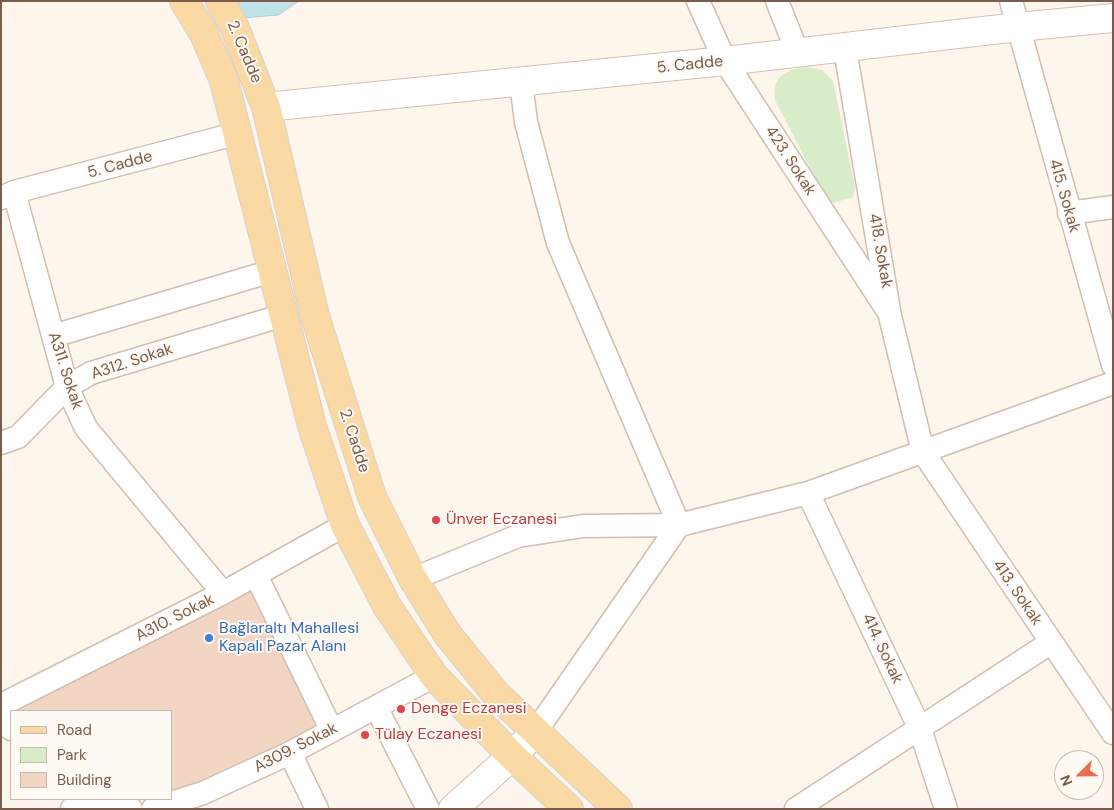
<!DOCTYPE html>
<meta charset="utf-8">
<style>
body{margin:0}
#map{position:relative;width:1114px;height:810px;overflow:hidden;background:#fdf6ec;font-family:"DM Sans",sans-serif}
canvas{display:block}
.frame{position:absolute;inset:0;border:2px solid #7a5c4d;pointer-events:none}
.legend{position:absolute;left:10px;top:710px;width:162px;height:90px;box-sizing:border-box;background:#fffaf3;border:1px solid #cabbb1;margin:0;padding:6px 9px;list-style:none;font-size:15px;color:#7a5c4d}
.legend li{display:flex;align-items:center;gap:10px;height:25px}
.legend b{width:25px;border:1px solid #cabbb1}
.north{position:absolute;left:1054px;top:750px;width:50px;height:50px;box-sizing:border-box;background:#fffaf3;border:1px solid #cabbb1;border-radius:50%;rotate:247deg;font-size:14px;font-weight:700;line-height:20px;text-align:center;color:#7a5c4d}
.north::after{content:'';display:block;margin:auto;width:18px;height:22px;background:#e76f51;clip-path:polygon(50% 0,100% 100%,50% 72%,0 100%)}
</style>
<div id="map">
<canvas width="1114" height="810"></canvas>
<div class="frame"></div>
<ul class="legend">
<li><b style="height:6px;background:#fbd9a5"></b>Road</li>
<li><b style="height:14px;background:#d8ecc9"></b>Park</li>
<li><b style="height:14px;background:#f3d5c3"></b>Building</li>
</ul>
<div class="north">N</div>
</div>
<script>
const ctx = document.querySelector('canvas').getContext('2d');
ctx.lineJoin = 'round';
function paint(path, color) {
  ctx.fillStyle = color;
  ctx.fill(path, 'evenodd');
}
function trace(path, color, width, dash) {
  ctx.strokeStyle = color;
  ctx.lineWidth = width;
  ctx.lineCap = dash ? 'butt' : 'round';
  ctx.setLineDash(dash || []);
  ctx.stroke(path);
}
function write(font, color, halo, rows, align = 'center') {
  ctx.font = font + ' "DM Sans",sans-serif';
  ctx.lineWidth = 4;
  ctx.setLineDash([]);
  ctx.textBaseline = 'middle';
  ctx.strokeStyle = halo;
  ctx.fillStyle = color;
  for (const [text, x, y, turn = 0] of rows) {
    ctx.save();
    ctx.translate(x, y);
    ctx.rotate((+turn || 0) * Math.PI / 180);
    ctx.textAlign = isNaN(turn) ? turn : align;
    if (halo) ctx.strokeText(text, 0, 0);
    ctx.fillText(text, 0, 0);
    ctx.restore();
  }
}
paint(new Path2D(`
 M807,67l15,3 11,11 22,106 -2,10 -20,6 -7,-4 -51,-99c-4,-24 11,-30 32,-33z`), '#d8ecc9');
const water = new Path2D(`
 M219,1h80l-21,14 -48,4z`);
paint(water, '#bfe3e8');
trace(water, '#a5d3da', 1);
paint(new Path2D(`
 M256,575l76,156 -161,66v-86h-153l-10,-9z`), '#f3d5c3');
const street = new Path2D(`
 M698,1l27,60 161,247
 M777,1l21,53
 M1011,1l102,364
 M845,49l45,267 33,136 190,281
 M521,82l5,40 32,121 121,282 -143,206
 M14,192l53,195 19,41 137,165
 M1,198l13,-6 225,-59
 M1069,213l44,-6
 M53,336l219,-65
 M1,443l17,-6 49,-50 24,-14 193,-58
 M808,493l112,236 26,80
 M256,575l76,156
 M413,579l105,-43 65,-10 96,-1 129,-32 305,-110
 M1,705l222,-112 122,-68
 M376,707l52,102
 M1,720l10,9
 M290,753l27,56
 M93,799l38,10
 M72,809l14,-10
 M153,809l50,-16 87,-40 144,-77
 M796,809l254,-166`);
const secondary = new Path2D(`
 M266,107l459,-46 293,-34 95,-9
 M453,809l59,-53 24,-25`);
const primary = new Path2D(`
 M184,1l20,33 20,47 88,345 33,99 42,81 47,70 78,80 57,53
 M220,1l15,27 31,79 49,209 57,181 41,82 35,56 48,59 122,115`);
trace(street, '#d1beb0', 25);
trace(secondary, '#d6c0b0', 30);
trace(primary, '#dad1cd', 30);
trace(street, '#fff', 22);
trace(secondary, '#fff', 28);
trace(primary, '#fbd9a5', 28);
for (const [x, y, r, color] of [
 [436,520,5,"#e0444e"],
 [209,638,5,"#3f7fe0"],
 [401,709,5,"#e0444e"],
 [365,735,5,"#e0444e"]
]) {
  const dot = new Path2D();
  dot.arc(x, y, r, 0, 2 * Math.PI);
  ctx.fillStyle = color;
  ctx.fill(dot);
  trace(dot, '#fffaf3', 2);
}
write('16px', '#7a5c4d', '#fffaf3', [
 ["2. Cadde",244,52,67],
 ["5. Cadde",690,65,-6],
 ["423. Sokak",790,161,57],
 ["5. Cadde",120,165,-15],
 ["415. Sokak",1064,196,74],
 ["418. Sokak",880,251,80],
 ["A312. Sokak",132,362,-18],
 ["A311. Sokak",65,371,72],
 ["2. Cadde",354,441,72],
 ["413. Sokak",1017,593,56],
 ["A310. Sokak",175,618,-27],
 ["414. Sokak",882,649,65],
 ["A309. Sokak",296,748,-27]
]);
write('16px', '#be3a42', '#fffaf3', [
 ["Ünver Eczanesi",446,520],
 ["Denge Eczanesi",411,709],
 ["Tülay Eczanesi",375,735]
], 'left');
write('16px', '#366cbe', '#fffaf3', [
 ["Bağlaraltı Mahallesi",219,629],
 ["Kapalı Pazar Alanı",219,647]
], 'left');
</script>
